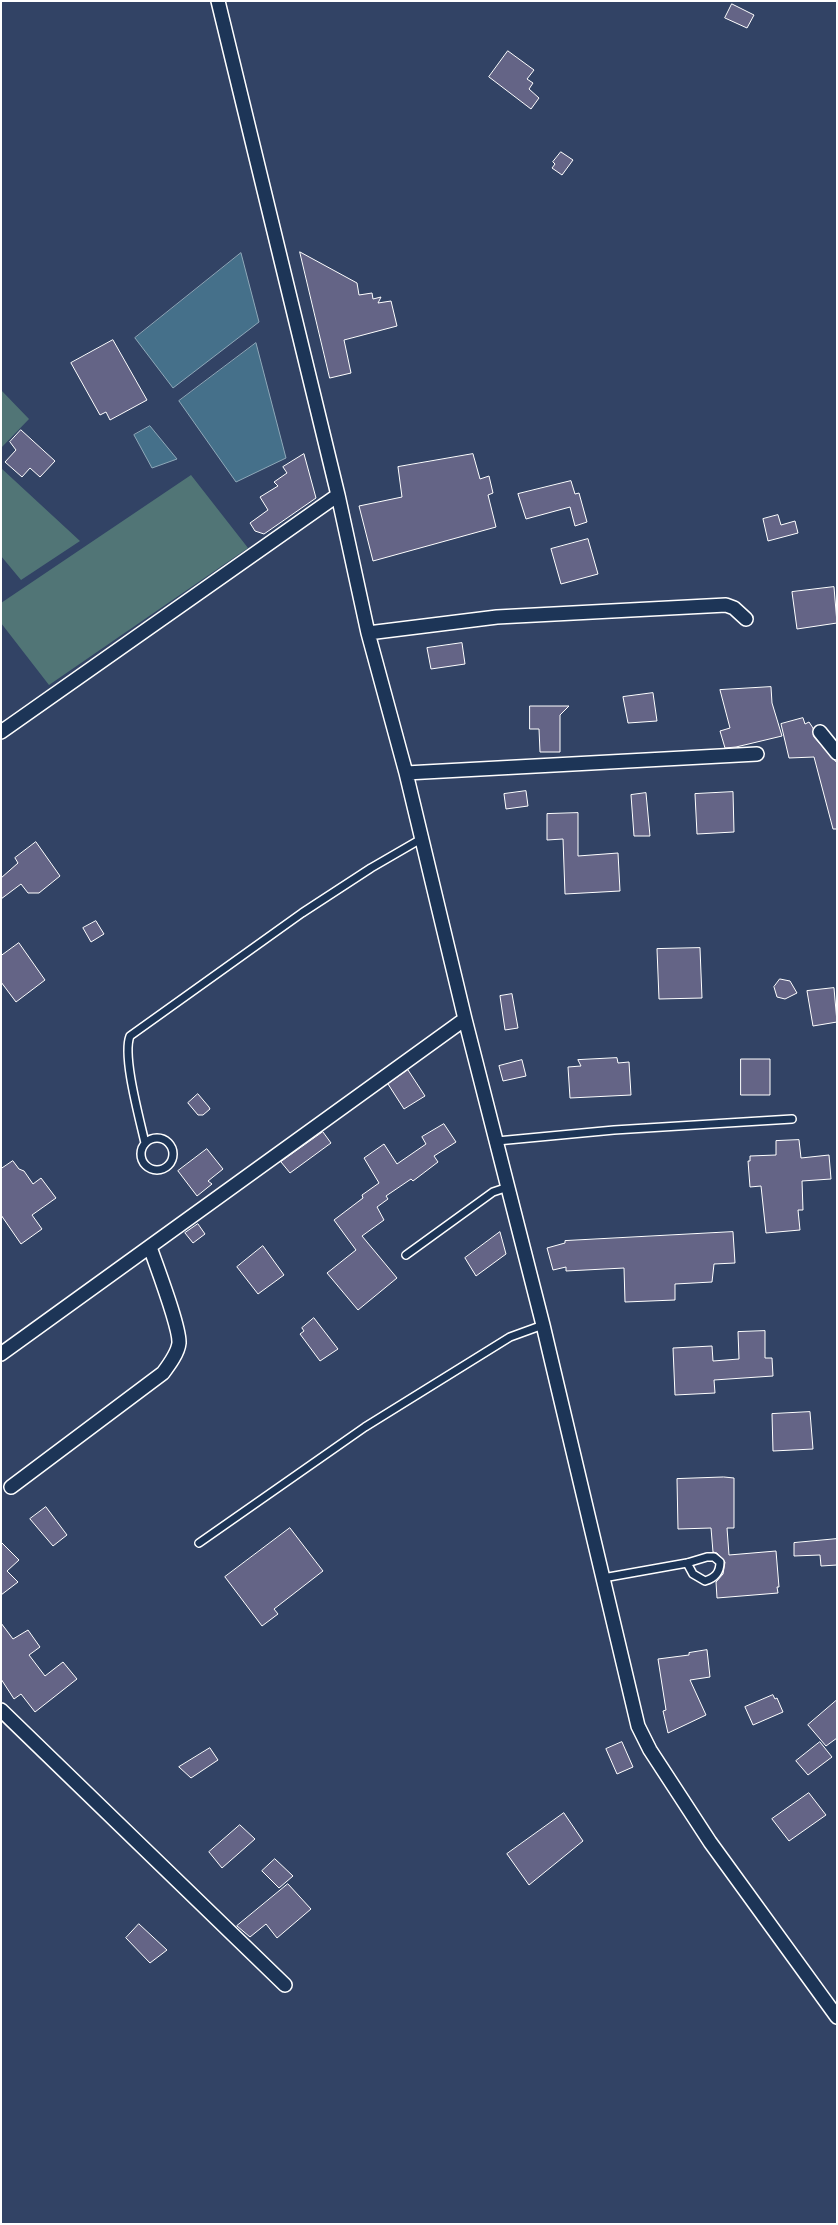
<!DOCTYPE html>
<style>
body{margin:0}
#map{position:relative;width:838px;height:2225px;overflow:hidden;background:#324365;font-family:Mynerve,sans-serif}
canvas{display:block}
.frame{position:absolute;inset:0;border:2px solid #fff;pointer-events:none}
</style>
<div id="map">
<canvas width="838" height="2225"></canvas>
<div class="frame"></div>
</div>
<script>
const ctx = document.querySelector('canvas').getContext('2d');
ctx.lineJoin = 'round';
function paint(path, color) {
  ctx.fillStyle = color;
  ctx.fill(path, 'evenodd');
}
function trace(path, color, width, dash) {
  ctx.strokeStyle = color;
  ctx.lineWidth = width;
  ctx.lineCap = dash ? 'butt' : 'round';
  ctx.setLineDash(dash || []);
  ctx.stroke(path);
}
paint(new Path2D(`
 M1,390l28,29 -28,29z
 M1,468l79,73 -59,39 -20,-24z
 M191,475l57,73 -199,137 -48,-62v-20z`), '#517576');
const water = new Path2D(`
 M241,253l18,69 -86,66 -38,-50z
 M256,343l30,115 -50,24 -57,-81z
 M150,426l27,33 -25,9 -18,-33z`);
paint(water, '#45708a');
trace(water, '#8fa9b9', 1);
const building = new Path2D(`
 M732,4l22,11 -7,13 -22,-10z
 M508,51l26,19 -7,9 6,4 -4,6 10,9 -8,11 -42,-32z
 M561,152l12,8 -11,15 -10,-7 3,-4 -2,-2z
 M300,252l57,31 2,12 13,-2 1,6 8,-2 -3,6 13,-2 6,25 -53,14 7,33 -21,5z
 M113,340l34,60 -37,20 -4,-8 -6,3 -29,-52z
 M21,430l34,31 -15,16 -10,-9 -8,9 -17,-15 11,-12 -6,-8z
 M304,454l12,44 -52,36 -9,-3 -5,-8 18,-13 -8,-13 18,-11 -4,-4 13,-9 -4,-6z
 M473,454l7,25 9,-3 4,17 -5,2 8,32 -123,34 -14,-55 43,-9 -4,-30z
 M571,481l4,13 4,-1 8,29 -12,4 -5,-19 -44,12 -8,-25z
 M778,515l3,10 14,-4 3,12 -30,8 -5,-22z
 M588,539l10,35 -37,10 -10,-35z
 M834,587l3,36 -40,6 -5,-37z
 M462,643l3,21 -34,5 -4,-21z
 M771,687l1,16 10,33 -46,11 -11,1 -5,-17 10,-3 -10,-38z
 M653,693l4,28 -29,2 -5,-26z
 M530,706h39l-9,9v37h-20l-1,-23h-9z
 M803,718l2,6 4,-2 4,6 1,9 23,26v66h-4l-19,-72 -25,1 -8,-34z
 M526,791l2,15 -22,3 -2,-15z
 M733,792l1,40 -37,2 -2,-40z
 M646,793l4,43h-16l-3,-41z
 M578,813v43l40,-3 2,38 -55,3 -2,-55 -16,1v-26z
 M36,842l24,34 -21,17h-11l-7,-9 -20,15v-21l17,-15 -3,-5z
 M96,921l8,13 -13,8 -8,-14z
 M19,943l26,37 -29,22 -15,-20v-26z
 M700,948l2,50 -43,1 -2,-50z
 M780,979l10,2 7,12 -12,6 -8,-2 -3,-10z
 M834,988l3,34 -24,4 -6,-35z
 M512,994l6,34 -13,2 -5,-34z
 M617,1058l1,5 11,-1 2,33 -61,3 -2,-31 13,-1 -3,-6z
 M741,1059h29v36h-29z
 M522,1060l4,16 -23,5 -4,-15z
 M408,1070l17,26 -21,13 -16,-25z
 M198,1094l11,13 1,2 -7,6h-5l-10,-12z
 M444,1124l12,18 -22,14 4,6 -25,19 -2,-2 -25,17 2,3 -11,8 7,13 -22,16 35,42 -39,32 -31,-37 29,-23 -22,-30 29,-22 -1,-3 17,-12 -15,-25 20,-14 13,20 29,-20 -4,-7z
 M323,1132l8,11 -41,30 -9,-11z
 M799,1140l2,18 28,-3 2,24 -29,2 1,29h-5l2,20 -34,3 -5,-47 -11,1 -2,-26h2v-5l26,-1v-14z
 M207,1149l16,20 -15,12 4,3 -15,12 -19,-25z
 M13,1161l6,8 5,2 9,13 8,-6 15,20 -24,17 10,14 -21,15 -20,-29v-46z
 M198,1224l7,10 -12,9 -8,-10z
 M500,1232l6,22 -30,22 -11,-18z
 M733,1232l2,31 -21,1 -2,18 -37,2v16l-50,2 -1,-34 -58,3v-4l-13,3 -6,-22 18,-5v-2z
 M263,1246l21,29 -26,19 -21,-27z
 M314,1318l24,31 -18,12 -20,-27 4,-3 -2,-3z
 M765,1331v27h7l1,18 -59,4 1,13 -40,2 -2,-47 39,-2 1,15 26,-2 -1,-27z
 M810,1412l3,37 -40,2 -1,-37z
 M724,1477l10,1v50h-7l2,27 47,-4 3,36h-2l1,6 -61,5 -1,-16 7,-8 2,-12 -8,-9 -4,-1 -2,-24 -33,1 -1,-50z
 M46,1507l21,28 -14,11 -23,-27z
 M290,1528l33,43 -49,38 4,5 -16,12 -37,-49z
 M837,1539v26l-16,1 -1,-11 -26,1v-13z
 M1,1542l18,18 -12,11 11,11 -17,13z
 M1,1623l12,16 15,-9 12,17 -11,8 16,21 18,-14 14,17 -42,33 -14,-18 -7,5 -13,-20z
 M707,1650l3,27 -20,3 16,35 -38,18 -5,-22 3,-1 -8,-51 31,-4v-2z
 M773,1695l2,4 2,-1 6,14 -30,13 -8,-18z
 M837,1700v38l-11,8 -18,-21z
 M622,1742l11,25 -16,7 -11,-25z
 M820,1742l12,15 -24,18 -12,-14z
 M210,1748l8,12 -27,18 -12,-11z
 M809,1793l17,22 -37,26 -17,-22z
 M564,1813l19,28 -54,44 -22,-31z
 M240,1825l15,14 -33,29 -13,-16z
 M275,1859l18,17 -14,12 -17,-17z
 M288,1884l23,25 -34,29 -11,-14 -16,13 -13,-11z
 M139,1924l28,26 -17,13 -24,-25z`);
paint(building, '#646486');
trace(building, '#fff', 1);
const service = new Path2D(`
 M141 1154a16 16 0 1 1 32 0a16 16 0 1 1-32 0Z
 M497,1141l117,-11 178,-11
 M145,1143c-5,-23 -23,-87 -15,-107l172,-123 69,-45 50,-29
 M406,1255l87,-63 15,-5
 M199,1543l166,-116 145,-90 33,-12
 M603,1578l84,-15 20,-6h7l6,5c0,11 -5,16 -15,19l-12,-7 -6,-11`);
const minor = new Path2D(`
 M218,1l120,494 30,138 38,140 59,246 78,306 95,401 12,24 60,92 127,175
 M368,633l129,-16 229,-12 8,3 12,11
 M1,732l337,-237
 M820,732l17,21
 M406,773l351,-19
 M1,1354l464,-335
 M11,1487l152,-114c6,-8 15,-20 16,-30 1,-16 -23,-78 -29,-96
 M1,1710l284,275`);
trace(service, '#fff', 10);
trace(minor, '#fff', 16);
trace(service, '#1d3557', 7);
trace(minor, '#1d3557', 13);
</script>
